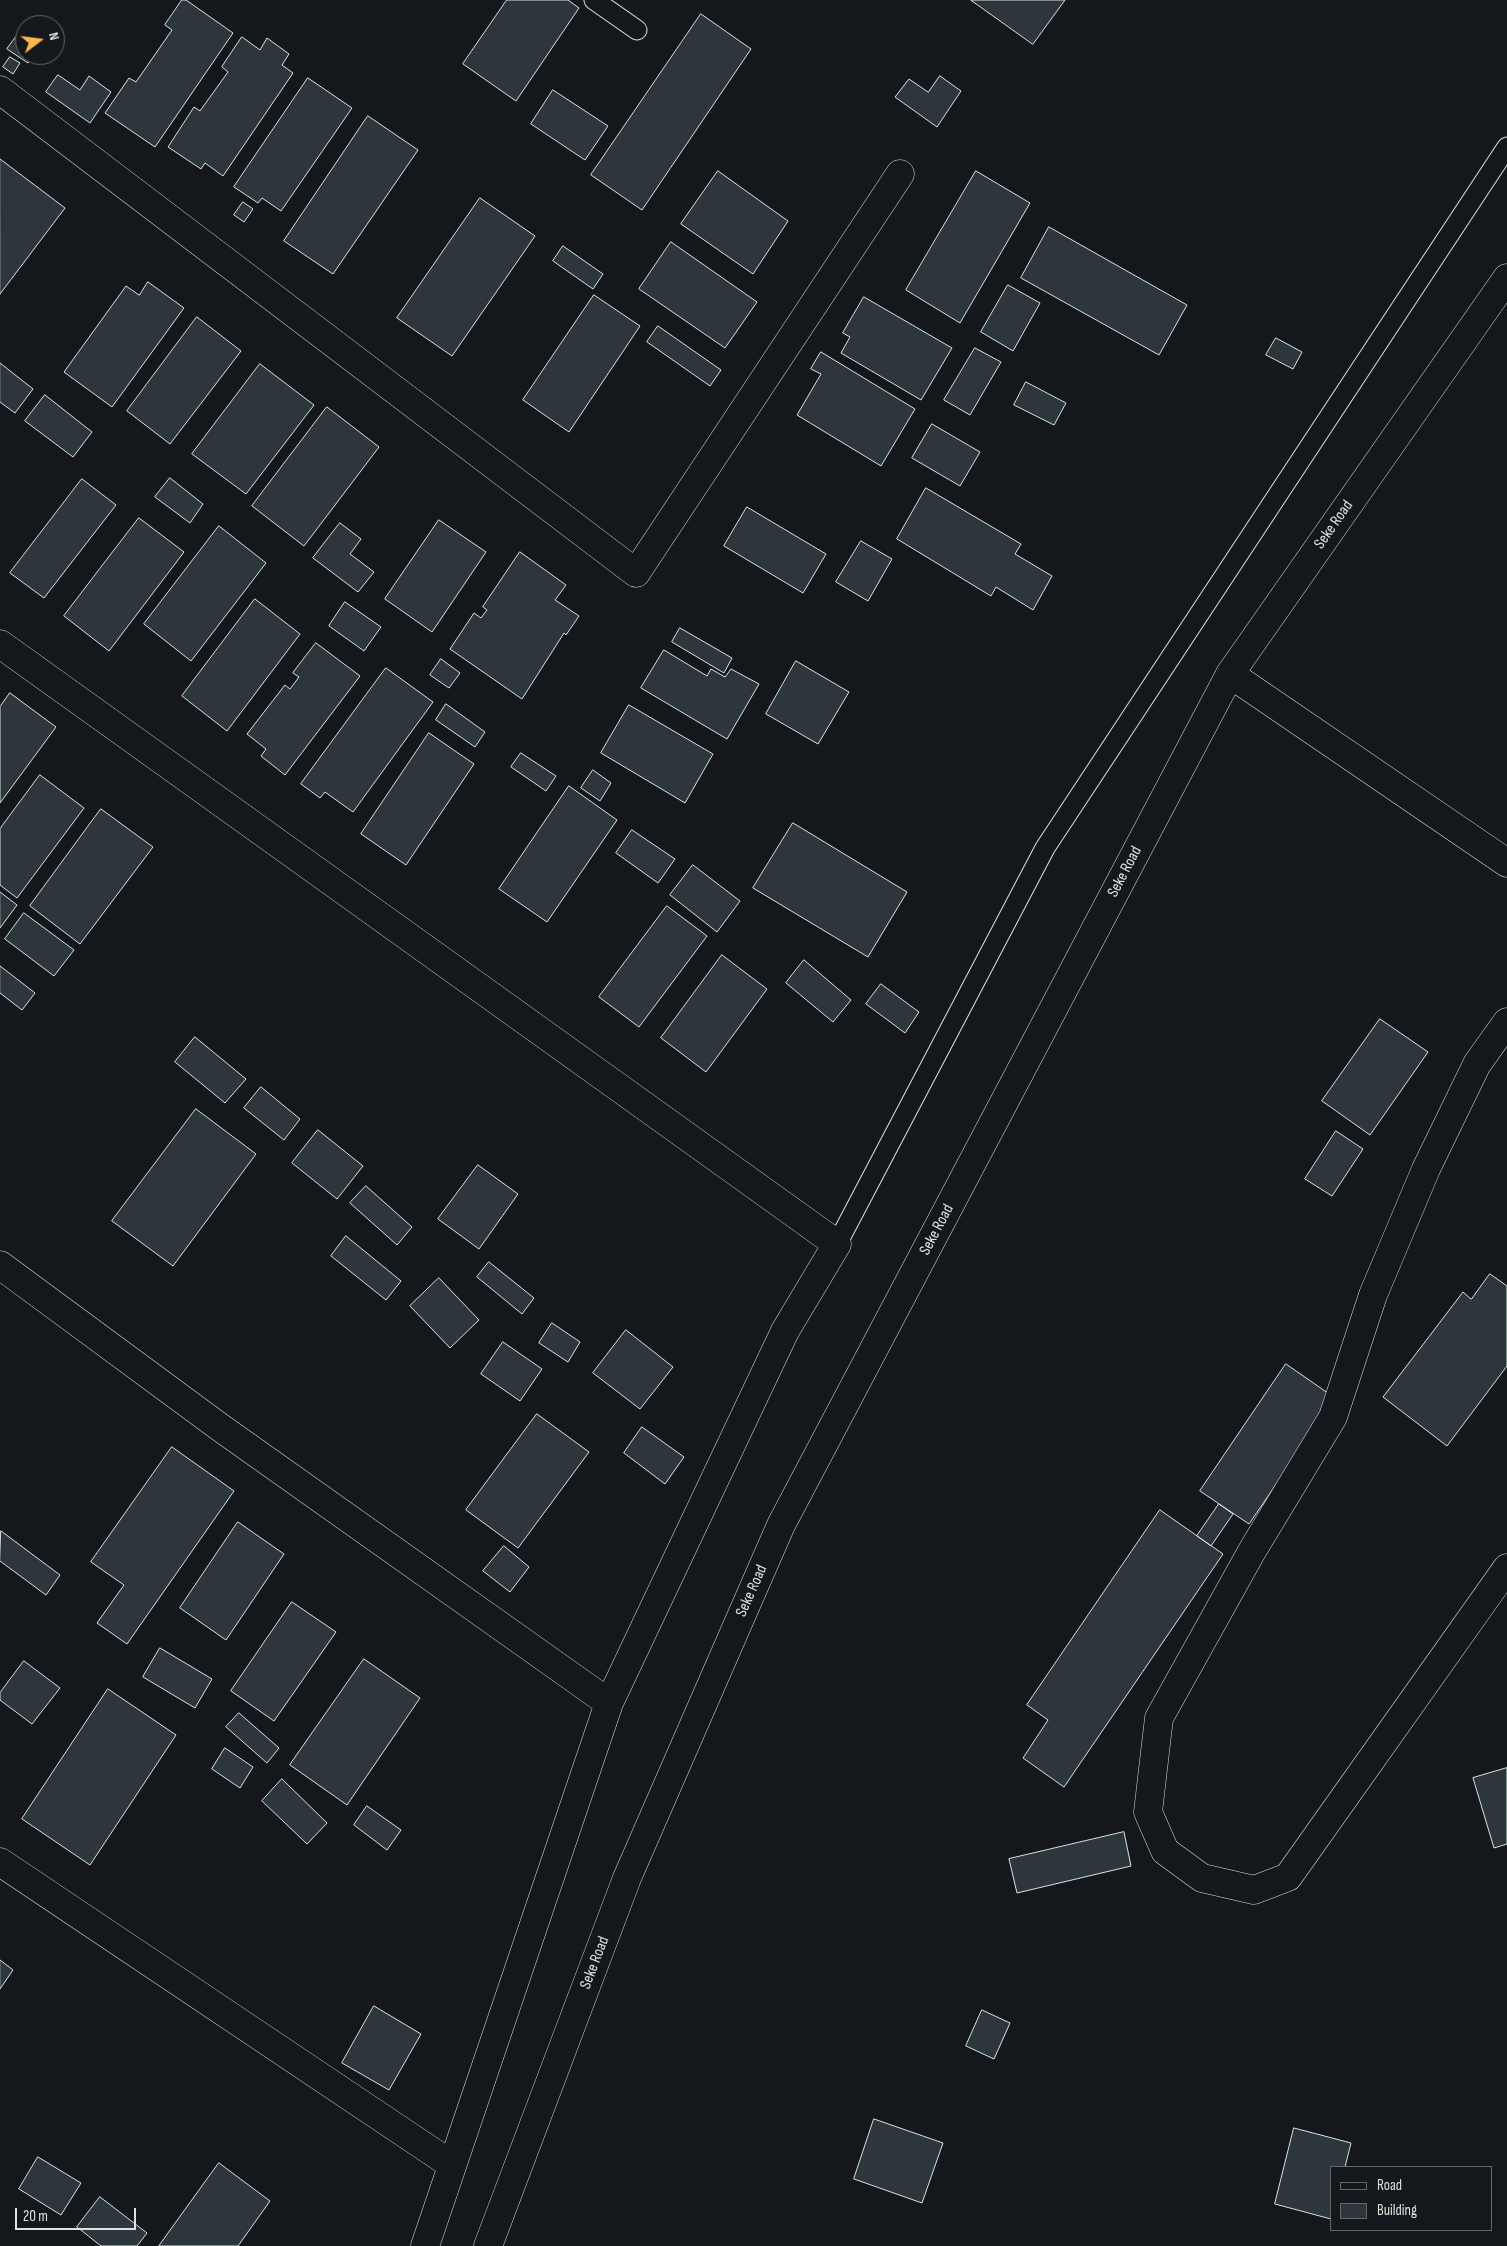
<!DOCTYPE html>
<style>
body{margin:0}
#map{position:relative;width:1507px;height:2246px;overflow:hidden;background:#14181c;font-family:"Sofia Sans Condensed",sans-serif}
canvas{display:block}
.legend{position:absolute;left:1330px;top:2166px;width:162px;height:65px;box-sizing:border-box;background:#14181c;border:1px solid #626a69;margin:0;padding:6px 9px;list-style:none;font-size:15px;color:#d8e6dc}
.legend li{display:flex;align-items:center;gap:10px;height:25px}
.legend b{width:25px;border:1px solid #626a69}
.north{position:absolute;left:15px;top:15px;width:50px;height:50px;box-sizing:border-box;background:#14181c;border:1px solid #626a69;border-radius:50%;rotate:75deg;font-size:14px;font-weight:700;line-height:20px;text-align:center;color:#d8e6dc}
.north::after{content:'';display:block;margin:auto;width:18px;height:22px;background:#ffb74d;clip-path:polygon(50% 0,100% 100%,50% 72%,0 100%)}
.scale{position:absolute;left:15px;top:2208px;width:121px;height:22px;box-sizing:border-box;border:2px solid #d8e6dc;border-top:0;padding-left:6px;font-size:15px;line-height:18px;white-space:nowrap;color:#d8e6dc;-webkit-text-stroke:4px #14181c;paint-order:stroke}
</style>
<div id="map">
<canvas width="1507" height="2246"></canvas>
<ul class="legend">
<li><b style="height:6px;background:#14181c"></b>Road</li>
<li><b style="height:14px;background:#2c363c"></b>Building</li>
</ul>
<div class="north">N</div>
<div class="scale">20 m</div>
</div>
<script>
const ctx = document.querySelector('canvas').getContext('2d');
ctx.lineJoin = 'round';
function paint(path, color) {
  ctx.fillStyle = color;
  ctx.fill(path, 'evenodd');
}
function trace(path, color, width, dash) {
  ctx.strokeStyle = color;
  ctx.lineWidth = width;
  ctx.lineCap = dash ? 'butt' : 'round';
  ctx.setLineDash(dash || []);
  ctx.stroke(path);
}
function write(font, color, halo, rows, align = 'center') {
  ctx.font = font + ' "Sofia Sans Condensed",sans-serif';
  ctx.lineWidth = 4;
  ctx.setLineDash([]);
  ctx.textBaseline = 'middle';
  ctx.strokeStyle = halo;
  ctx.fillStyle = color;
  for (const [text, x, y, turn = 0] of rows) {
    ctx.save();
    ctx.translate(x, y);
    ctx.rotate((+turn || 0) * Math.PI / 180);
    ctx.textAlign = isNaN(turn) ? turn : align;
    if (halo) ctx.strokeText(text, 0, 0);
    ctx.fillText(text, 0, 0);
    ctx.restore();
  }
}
const building = new Path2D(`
 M182,0h4l47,33 -78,114 -50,-34 24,-35 7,4 36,-52 -7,-5z
 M507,0h61l11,8 -63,93 -53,-37z
 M971,0h94l-32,44z
 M701,14l50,35 -109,161 -51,-35z
 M16,37l9,6v12h9l-6,8 -21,-14z
 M242,37l18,13 7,-12 22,16 -7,11 11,8 -70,103 -18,-13 -4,6 -33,-22 26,-40 6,4 28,-39 -6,-5z
 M10,57l10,6 -7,11 -10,-7z
 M58,75l22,15 9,-14 22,16 -21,31 -44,-31z
 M940,76l21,15 -24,36 -42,-30 14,-18 19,13z
 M308,78l44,30 -71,103 -19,-13 -4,5 -24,-16z
 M553,90l55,36 -23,34 -54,-36z
 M368,116l50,34 -85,124 -49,-33z
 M0,159l65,49 -65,86z
 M718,171l70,50 -35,53 -72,-50z
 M976,171l54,32 -70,120 -54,-33z
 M480,198l55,38 -83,120 -55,-38z
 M243,202l10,7 -9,13 -10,-7z
 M1049,227l138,78 -28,50 -138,-77z
 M671,242l86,60 -32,46 -86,-59z
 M563,246l40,28 -10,15 -40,-28z
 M148,282l36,26 -72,99 -48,-35 62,-86 13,9z
 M1008,285l32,18 -27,48 -32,-19z
 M594,295l46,31 -71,106 -46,-32z
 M864,297l88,51 -31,52 -80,-47 9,-16 -7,-4z
 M197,317l44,34 -71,93 -43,-33z
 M658,326l63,44 -11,16 -63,-44z
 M1276,338l26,14 -9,17 -27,-14z
 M975,348l26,14 -31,53 -26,-15z
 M821,352l94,57 -34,57 -84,-51 24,-41 -10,-5z
 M0,363l33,26 -18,24 -15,-11z
 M260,364l54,41 -68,89 -54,-40z
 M1026,382l40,21 -12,22 -40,-20z
 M45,395l47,37 -19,25 -48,-36z
 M327,407l52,40 -75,99 -52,-40z
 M932,424l48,28 -20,34 -48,-28z
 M170,478l33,26 -13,19 -35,-26z
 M82,479l34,26 -72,93 -34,-25z
 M926,488l95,56 -6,10 37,22 -19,34 -37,-23 -5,9 -94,-57z
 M747,507l79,47 -23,39 -79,-47z
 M139,518l45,34 -75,99 -45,-35z
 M439,520l47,32 -54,80 -47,-33z
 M340,523l21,16 -11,15 24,18 -16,20 -45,-34z
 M219,526l47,37 -75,98 -47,-37z
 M861,541l31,18 -24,42 -32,-19z
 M520,552l46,33 -11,15 24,16 -13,19 -2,-2 -42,66 -72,-50 24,-36 7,5 6,-8 -4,-3z
 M255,599l45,35 -73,97 -45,-35z
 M345,602l36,25 -17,24 -35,-25z
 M680,628l52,30 -8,15 -52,-31z
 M316,643l44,33 -75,99 -24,-19 5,-7 -19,-15 38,-49 5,4 9,-12 -6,-4z
 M664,650l43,26 4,-7 14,8 6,-8 28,15 -32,55 -86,-51z
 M441,659l19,14 -11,15 -19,-13z
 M796,661l53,31 -31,52 -52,-30z
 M386,668l47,34 -80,110 -28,-20 -5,6 -19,-14z
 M10,693l46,34 -56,76v-96z
 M446,704l39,28 -10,15 -39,-27z
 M629,705l84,49 -28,49 -84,-50z
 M429,733l45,31 -68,101 -45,-31z
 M521,753l35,23 -10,15 -35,-24z
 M593,770l18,13 -11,18 -19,-13z
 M40,775l44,33 -67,90 -17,-13v-56z
 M569,786l48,34 -70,102 -48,-33z
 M101,809l52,38 -73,97 -50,-38z
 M793,823l114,69 -39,65 -115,-69z
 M632,830l43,29 -17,24 -42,-30z
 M693,865l47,36 -23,31 -47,-37z
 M0,892l17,13 -17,23z
 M667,906l40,30 -68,91 -40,-30z
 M24,913l50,37 -20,26 -49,-37z
 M722,955l45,34 -61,83 -45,-34z
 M804,960l47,40 -18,22 -47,-39z
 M0,966l35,27 -13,17 -22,-17z
 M881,984l38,28 -14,21 -39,-29z
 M1380,1019l48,33 -58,83 -48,-34z
 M195,1037l51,42 -21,24 -50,-41z
 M261,1087l39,32 -16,21 -40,-32z
 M196,1109l60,45 -83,112 -61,-45z
 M318,1130l45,36 -26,33 -45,-36z
 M1336,1131l27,18 -31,47 -27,-17z
 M478,1165l40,29 -39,55 -41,-30z
 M366,1186l46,41 -15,18 -47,-42z
 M346,1236l55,45 -15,19 -55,-44z
 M489,1262l45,36 -12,16 -45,-37z
 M1490,1274l17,12v80l-60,80 -64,-49 80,-105 8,7z
 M439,1278l40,42 -29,28 -40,-42z
 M552,1323l28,19 -12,20 -29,-19z
 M626,1330l47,37 -33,42 -47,-36z
 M503,1342l39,27 -22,32 -39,-27z
 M1286,1364l49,34 -86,126 -49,-33z
 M537,1414l52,38 -71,96 -52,-38z
 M642,1427l42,30 -19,27 -41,-31z
 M172,1447l62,44 -107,153 -30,-21 27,-38 -33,-23z
 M1219,1504l14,10 -22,32 -14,-10z
 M1160,1510l63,44 -159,233 -41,-29 25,-38 -21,-15z
 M238,1522l46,32 -58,86 -46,-32z
 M1,1531l59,44 -14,20 -46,-34z
 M504,1546l25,21 -19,25 -27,-21z
 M292,1602l44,30 -62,89 -43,-30z
 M160,1648l52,31 -17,29 -52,-31z
 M364,1659l56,39 -73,107 -57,-40z
 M24,1661l36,27 -28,36 -32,-24v-7z
 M108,1689l68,46 -86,130 -68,-46z
 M239,1713l40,35 -12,15 -41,-36z
 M225,1748l28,19 -13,21 -28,-19z
 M1507,1768v76l-13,4 -21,-70z
 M282,1779l45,44 -20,21 -45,-43z
 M367,1806l34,24 -14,20 -33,-25z
 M1124,1832l7,34 -114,27 -8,-34z
 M0,1960l13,10 -13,19z
 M374,2006l47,28 -32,56 -47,-27z
 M982,2010l28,13 -16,36 -28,-13z
 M874,2119l69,24 -21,60 -68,-24z
 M1294,2128l57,15 -6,24h-14v52l-56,-15z
 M38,2157l43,26 -20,32 -42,-26z
 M219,2163l51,38 -32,45h-79z
 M100,2197l47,36 -10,13h-36l-24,-19z`);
paint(building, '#2c363c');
trace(building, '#d8e6dc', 1);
const service = new Path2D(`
 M594,0l43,30
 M837,1244l208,-396 462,-701`);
const minor = new Path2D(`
 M0,90l636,483 264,-399
 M0,644l837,600 -52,87 -176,372 -184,543
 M1230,674l277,189
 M1507,1022l-30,42 -51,105 -53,126 -40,122 -81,134 -93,167 -11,94 17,39 37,27 52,12 34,-13 219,-309
 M0,1265l221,163 388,275
 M0,1862l452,303`);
const primary = new Path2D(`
 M488,2246l139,-368 154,-353 449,-851 277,-396`);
trace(service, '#d8e6dc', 21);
trace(minor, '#d8e6dc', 29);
trace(primary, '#d8e6dc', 29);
trace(service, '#14181c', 19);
trace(minor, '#14181c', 28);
trace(primary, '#14181c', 28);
write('16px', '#d8e6dc', '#14181c', [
 ["Seke Road",1334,525,-55],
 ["Seke Road",1125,872,-62],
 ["Seke Road",937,1230,-62],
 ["Seke Road",752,1591,-66],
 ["Seke Road",595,1963,-69]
]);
</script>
